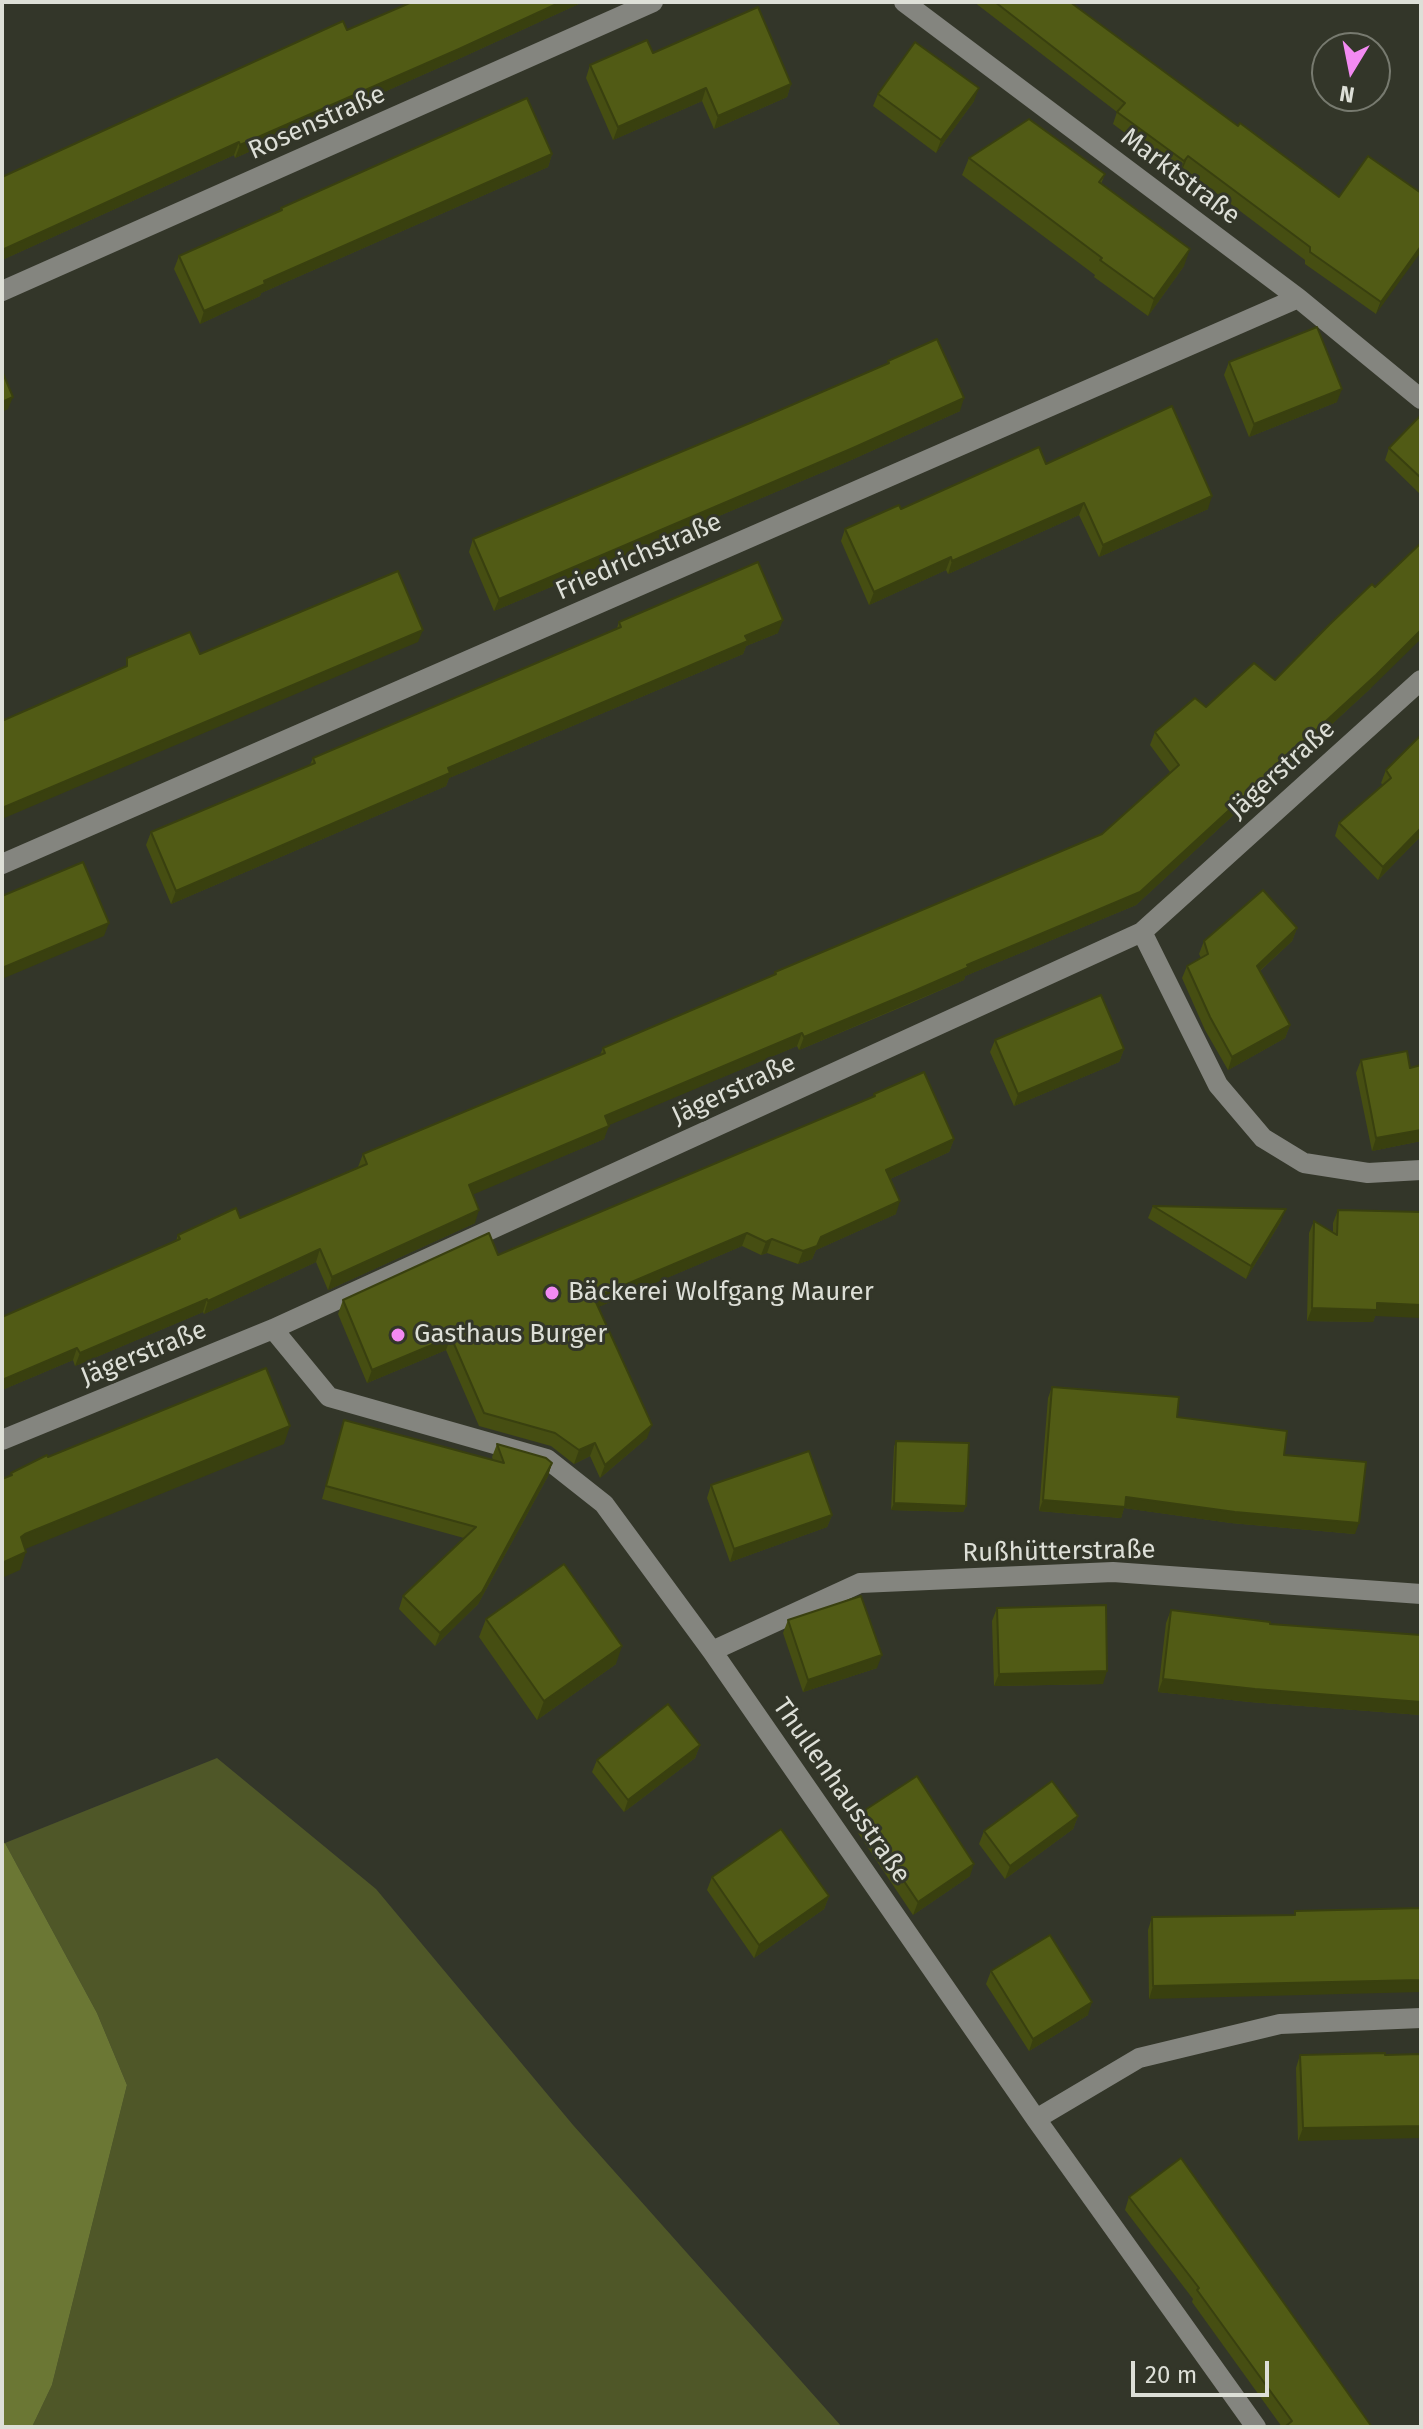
<!DOCTYPE html>
<meta charset="utf-8">
<style>
body{margin:0}
#map{position:relative;width:1423px;height:2429px;overflow:hidden;background:#333629;font-family:"Fira Sans",sans-serif}
canvas{display:block}
.frame{position:absolute;inset:0;border:4px solid #dddfd7;pointer-events:none}
.north{position:absolute;left:1311px;top:32px;width:80px;height:80px;box-sizing:border-box;background:#333629;border:2px solid #777a6f;border-radius:50%;rotate:190deg;font-size:22px;font-weight:700;line-height:32px;text-align:center;color:#dddfd7}
.north::after{content:'';display:block;margin:auto;width:28px;height:36px;background:#f38af2;clip-path:polygon(50% 0,100% 100%,50% 72%,0 100%)}
.scale{position:absolute;left:1131px;top:2361px;width:138px;height:36px;box-sizing:border-box;border:4px solid #dddfd7;border-top:0;padding-left:10px;font-size:24px;line-height:28px;white-space:nowrap;color:#dddfd7;-webkit-text-stroke:6px #333629;paint-order:stroke}
</style>
<div id="map">
<canvas width="1423" height="2429"></canvas>
<div class="frame"></div>
<div class="north">N</div>
<div class="scale">20 m</div>
</div>
<script>
const ctx = document.querySelector('canvas').getContext('2d');
ctx.lineJoin = 'round';
function paint(path, color) {
  ctx.fillStyle = color;
  ctx.fill(path, 'evenodd');
}
function trace(path, color, width, dash) {
  ctx.strokeStyle = color;
  ctx.lineWidth = width;
  ctx.lineCap = dash ? 'butt' : 'round';
  ctx.setLineDash(dash || []);
  ctx.stroke(path);
}
function write(font, color, halo, rows, align = 'center') {
  ctx.font = font + ' "Fira Sans",sans-serif';
  ctx.lineWidth = 6;
  ctx.setLineDash([]);
  ctx.textBaseline = 'middle';
  ctx.strokeStyle = halo;
  ctx.fillStyle = color;
  for (const [text, x, y, turn = 0] of rows) {
    ctx.save();
    ctx.translate(x, y);
    ctx.rotate((+turn || 0) * Math.PI / 180);
    ctx.textAlign = isNaN(turn) ? turn : align;
    if (halo) ctx.strokeText(text, 0, 0);
    ctx.fillText(text, 0, 0);
    ctx.restore();
  }
}
paint(new Path2D(`
 M217,1758l159,131 197,236 269,302h-810l20,-42 75,-300 -30,-72 -92,-170z`), '#4f5728');
paint(new Path2D(`
 M5,1843l92,170 30,72 -75,300 -20,42h-30v-583z`), '#6b7734');
trace(new Path2D(`
 M904,2l394,296 123,101
 M2,291l651,-289
 M2,864l1296,-566
 M1142,932l76,153 45,53 41,25 64,10 53,-3
 M273,1329l56,68 218,62 57,45 108,147 324,468 220,308
 M2,1440l271,-111 869,-397 279,-252
 M712,1651l148,-68 253,-11 308,22
 M1036,2119l103,-61 141,-34 141,-6`), '#84857f', 20);
paint(new Path2D(`
 M412,2h171l-129,59 -219,97 -1,-3 -232,105v-83z
 M974,2h96l168,124 101,71 82,-4 -45,121 -71,-50v-4l-122,-92 -3,6 -67,-50 4,-12z
 M653,53l138,31 -4,13 -73,32 -12,-28 -89,39 -27,-62 4,-13z
 M878,94l96,7 -38,52 -63,-47z
 M552,154l-4,13 -287,126 -1,3 -60,28 -26,-55 5,-13 101,-46 1,-2z
 M969,158l136,16 -4,10 83,82 -36,50 -54,-39 1,-2 -133,-100z
 M888,361l72,50 -111,50 -355,150 -25,-59 4,-13 277,-116 137,-59z
 M1229,362l108,40 -88,35 -25,-62z
 M1421,415v80l-36,-35 4,-12z
 M1046,464l162,45 -109,48 -20,-42 -131,59 -2,-4 -77,35 -28,-64 4,-12 56,-20z
 M619,622l159,11 -32,13 -3,8 -294,124 -3,8 -275,118 -25,-59 5,-13 159,-67 3,-7 304,-130z
 M1275,680l96,8 -235,217 -171,71 -1,4 -55,24 -110,46 -2,-4 -189,79 -4,14 -131,55 2,29 -147,67 -12,-28 -112,52 -1,-2 -128,54 -2,-6 -71,30v-73l174,-76 2,-6 62,-17 118,-51 5,-13 237,-99 3,-7 171,-73 1,-3 327,-138 68,-62 -20,-27 5,-13 51,-25z
 M1420,736l1,100 -43,44 -43,-44 4,-13 44,-38 -2,-2 5,-13z
 M1297,928l-5,13 -32,30 30,54 -5,13 -57,32 -23,-40 -23,-52 5,-12 14,-8 -2,-4 5,-13z
 M995,1040l129,9 -5,13 -105,44 -24,-54z
 M1361,1060l49,8 11,-3v76l-49,10 -16,-78z
 M874,1094l80,45 -5,13 -59,27 6,35 -80,36 -4,9 -14,5 -31,-11 -6,2 -19,-9 -144,61 49,131 -47,40 -10,-22 -16,8 -23,-18 -72,-20 -33,-76 -79,33 -29,-69 5,-14 155,-45 375,-158z
 M1153,1206l128,15 -35,58 -98,-61z
 M1338,1210l37,106 -2,6 -66,-1 2,-88 5,-12 19,11v-9z
 M1052,1387l125,30 107,38 71,79 -124,-11 -107,-15 -3,10 -82,-7 9,-113z
 M344,1420l149,40 -1,-3 5,-13 55,19 -4,13 -70,128 -43,42 -36,-37 4,-13 61,-58 -142,-39z
 M896,1441l70,65 -3,6 -72,-2 3,-63z
 M711,1485l121,30 -5,12 -97,35 -23,-64z
 M997,1608l106,76 -109,2 -2,-65z
 M1171,1610l99,14 151,11v80l-171,-13 -92,-10 8,-69z
 M486,1619l130,45 -79,56 -58,-83z
 M788,1620l89,48 -74,24 -20,-59z
 M700,1745l-5,13 -71,54 -32,-40 5,-12z
 M859,1814l111,62 -57,39 -59,-88z
 M1078,1816l-5,13 -68,50 -26,-35 5,-13z
 M712,1877l117,19 -5,13 -70,49 -47,-68z
 M1421,1908l-272,91 -1,-69 4,-13 142,-2 1,-4z
 M991,1971l97,44 -59,36 -43,-67z
 M1300,2055h85l-87,86 -2,-73z
 M1129,2197l243,230h-90l-90,-125 1,-3 -68,-89z`), '#464e12');
paint(new Path2D(`
 M561,2h22l-129,59 -219,97 5,-13z
 M791,84l-4,13 -73,32 4,-13z
 M706,88l-4,13 -89,39 5,-13z
 M979,88l-5,13 -38,52 5,-13z
 M239,142l-5,13 -232,105v-10z
 M552,154l-4,13 -287,126 -1,3 -60,28 4,-13 60,-30z
 M1188,156l-5,12 -3,6 4,-13z
 M1421,246v6l-45,62 5,-12z
 M1190,249l-6,17 -36,50 6,-17z
 M1342,389l-5,13 -88,35 5,-13z
 M13,397l-5,12 -6,3v-10z
 M964,398l-4,13 -111,50 -355,150 5,-12z
 M1212,496l-4,13 -109,48 4,-12z
 M1084,503l-5,12 -131,59 4,-13z
 M951,557l-5,13 -77,35 5,-13z
 M783,620l-5,13 -32,13 -3,8 -294,124 -3,8 -275,118 5,-13 272,-123z
 M423,630l-5,12 -416,177v-11z
 M1421,630v9l-50,49 -235,217 -171,71 -1,4 -165,70 5,-13 163,-72z
 M1421,828v8l-43,44 5,-13z
 M109,923l-5,13 -102,43v-11z
 M1297,928l-5,13 -40,37 5,-12z
 M1290,1025l-5,13 -57,32 4,-13z
 M802,1033l-5,13 -197,83 5,-13z
 M1124,1049l-5,13 -105,44 4,-12z
 M609,1126l-5,13 -139,59 4,-13z
 M1421,1130v11l-49,10 4,-13z
 M954,1139l-5,13 -68,31 5,-13z
 M900,1201l-4,13 -80,36 -4,9 -14,5 5,-13 18,-14z
 M1286,1209l-5,12 -35,58 5,-13z
 M479,1210l-4,13 -147,67 4,-13z
 M747,1233l-5,13 -153,65 5,-13z
 M772,1239l-5,14 -6,2 5,-13z
 M320,1249l-4,13 -112,52 4,-13z
 M207,1299l-4,13 -128,54 5,-13z
 M1377,1303l44,2v13l-46,-2 -2,6 -66,-1 5,-13z
 M451,1337l-5,13 -79,33 5,-13z
 M77,1348l-4,12 -71,30v-10z
 M652,1425l-5,13 -47,40 5,-13z
 M290,1426l-6,18 -266,108 3,-15 4,-3z
 M595,1443l-5,13 -16,8 5,-14z
 M552,1463l-4,13 -70,128 -43,42 5,-13z
 M1126,1497l233,26 -4,11 -124,-11 -107,-15 -3,10 -82,-7 4,-11z
 M894,1503l72,3 -3,6 -72,-2z
 M832,1515l-5,12 -97,35 4,-13z
 M26,1552l-6,18 -18,8v-15z
 M622,1646l-6,18 -79,56 7,-19z
 M882,1655l-5,13 -74,24 5,-12z
 M1107,1671l-4,13 -109,2 5,-12z
 M1163,1679l258,23v13l-171,-13 -92,-10z
 M700,1745l-5,13 -71,54 4,-12z
 M1078,1816l-5,13 -68,50 5,-13z
 M974,1864l-4,12 -57,39 5,-13z
 M829,1896l-5,13 -70,49 5,-13z
 M1421,1980v12l-272,7 4,-13z
 M1092,2002l-4,13 -59,36 4,-12z
 M1421,2126v12l-123,3 5,-13z`), '#39400f');
const building = new Path2D(`
 M412,2h149l-102,47 -219,96 -1,-3 -237,108v-73l341,-156 4,9z
 M995,2h75l168,124 2,-3 99,74 29,-41 53,37v53l-40,56 -71,-50v-5l-122,-91 -4,5 -67,-49 8,-9z
 M758,7l33,77 -73,32 -12,-28 -88,39 -28,-62 57,-25 6,13z
 M915,42l64,46 -38,52 -63,-46z
 M527,98l25,56 -288,127 1,3 -61,27 -25,-55 103,-46 -1,-2z
 M1029,119l76,55 -6,8 91,67 -36,50 -54,-39 2,-2 -133,-100z
 M1317,327l25,62 -88,35 -25,-62z
 M937,339l27,59 -111,50 -354,151 -26,-60 277,-116 139,-60 -1,-2z
 M2,371l11,26 -11,5z
 M1172,406l40,90 -109,49 -19,-42 -132,58 -1,-4 -77,35 -29,-63 54,-24 2,4 138,-62 7,17z
 M1421,415v63l-32,-30z
 M1421,543v87l-45,45 -236,217 -173,73 2,2 -55,24 -110,46 -2,-4 -197,83 4,10 -140,59 10,25 -147,67 -12,-28 -112,52 -1,-2 -127,54 -3,-5 -75,32v-63l178,-78 -2,-4 58,-27 4,10 127,-54 -4,-10 242,-101 -2,-5 173,-74 -1,-2 327,-138 77,-69 -24,-33 40,-34 11,9 48,-44 21,17 55,-56 42,-40 3,3z
 M758,562l25,58 -38,16 3,5 -300,127 2,5 -274,118 -25,-59 164,-69 -2,-5 308,-131 -2,-5z
 M398,571l25,59 -421,178v-92l2,4 123,-54v-8l63,-26 10,22z
 M1420,736l1,1v91l-38,39 -44,-44 52,-45 -5,-8z
 M83,862l26,61 -107,45v-72z
 M1263,890l34,38 -40,38 33,59 -58,32 -22,-40 -23,-51 21,-12 -4,-13z
 M1101,995l23,54 -106,45 -23,-54z
 M1407,1051l3,17 11,-3v65l-45,8 -15,-78z
 M924,1072l30,67 -68,31 14,31 -79,36 -4,9 -14,5 -31,-12 -6,3 -19,-9 -153,65 58,127 -47,40 -10,-22 -16,7 -24,-17 -71,-20 -33,-76 -79,33 -29,-70 146,-67 9,22 377,-159 -1,-2z
 M1153,1206l133,3 -35,57z
 M1338,1210l83,2v93l-44,-2v7l-65,-2 2,-87 23,14z
 M266,1368l24,58 -265,108 -4,3 5,15 -24,11v-84l10,-4 -1,-2 36,-18 1,2z
 M1052,1387l127,10 -2,20 110,14 -3,24 82,7 -7,61 -124,-11 -109,-15 -1,10 -82,-7z
 M344,1420l160,43 -7,-19 49,14 6,5 -70,129 -42,41 -37,-37 73,-69 -150,-41z
 M896,1441l73,2 -3,63 -72,-3z
 M809,1451l23,64 -98,34 -23,-64z
 M564,1564l58,82 -78,55 -58,-82z
 M861,1596l21,59 -74,25 -20,-60z
 M1106,1605l1,66 -108,3 -2,-66z
 M1171,1610l99,12v2l151,11v67l-166,-13 -92,-10z
 M668,1704l32,41 -72,55 -31,-40z
 M917,1776l57,88 -56,38 -59,-88z
 M1052,1781l26,35 -68,50 -26,-35z
 M781,1829l48,67 -70,49 -47,-68z
 M1421,1908v72l-268,6 -1,-69 143,-2v-4z
 M1050,1935l42,67 -59,37 -42,-68z
 M1385,2053v2l36,-1v72l-118,2 -3,-73z
 M1181,2158l191,269h-85l-1,-1 6,-5 -95,-131 2,-2 -70,-91z`);
paint(building, '#515b15');
trace(building, '#39400f', 2);
for (const [x, y, r, color] of [
 [552,1293,8,"#f38af2"],
 [398,1335,8,"#f38af2"]
]) {
  const dot = new Path2D();
  dot.arc(x, y, r, 0, 2 * Math.PI);
  ctx.fillStyle = color;
  ctx.fill(dot);
  trace(dot, '#333629', 3);
}
write('26px', '#dddfd7', '#333629', [
 ["Rosenstraße",317,123,-24],
 ["Marktstraße",1180,177,37],
 ["Friedrichstraße",639,557,-24],
 ["Jägerstraße",1282,770,-42],
 ["Jägerstraße",734,1090,-25],
 ["Jägerstraße",144,1354,-22],
 ["Rußhütterstraße",1059,1552,-1],
 ["Thullenhausstraße",841,1791,55]
]);
write('26px', '#dddfd7', '#333629', [
 ["Bäckerei Wolfgang Maurer",568,1293],
 ["Gasthaus Burger",414,1335]
], 'left');
</script>
